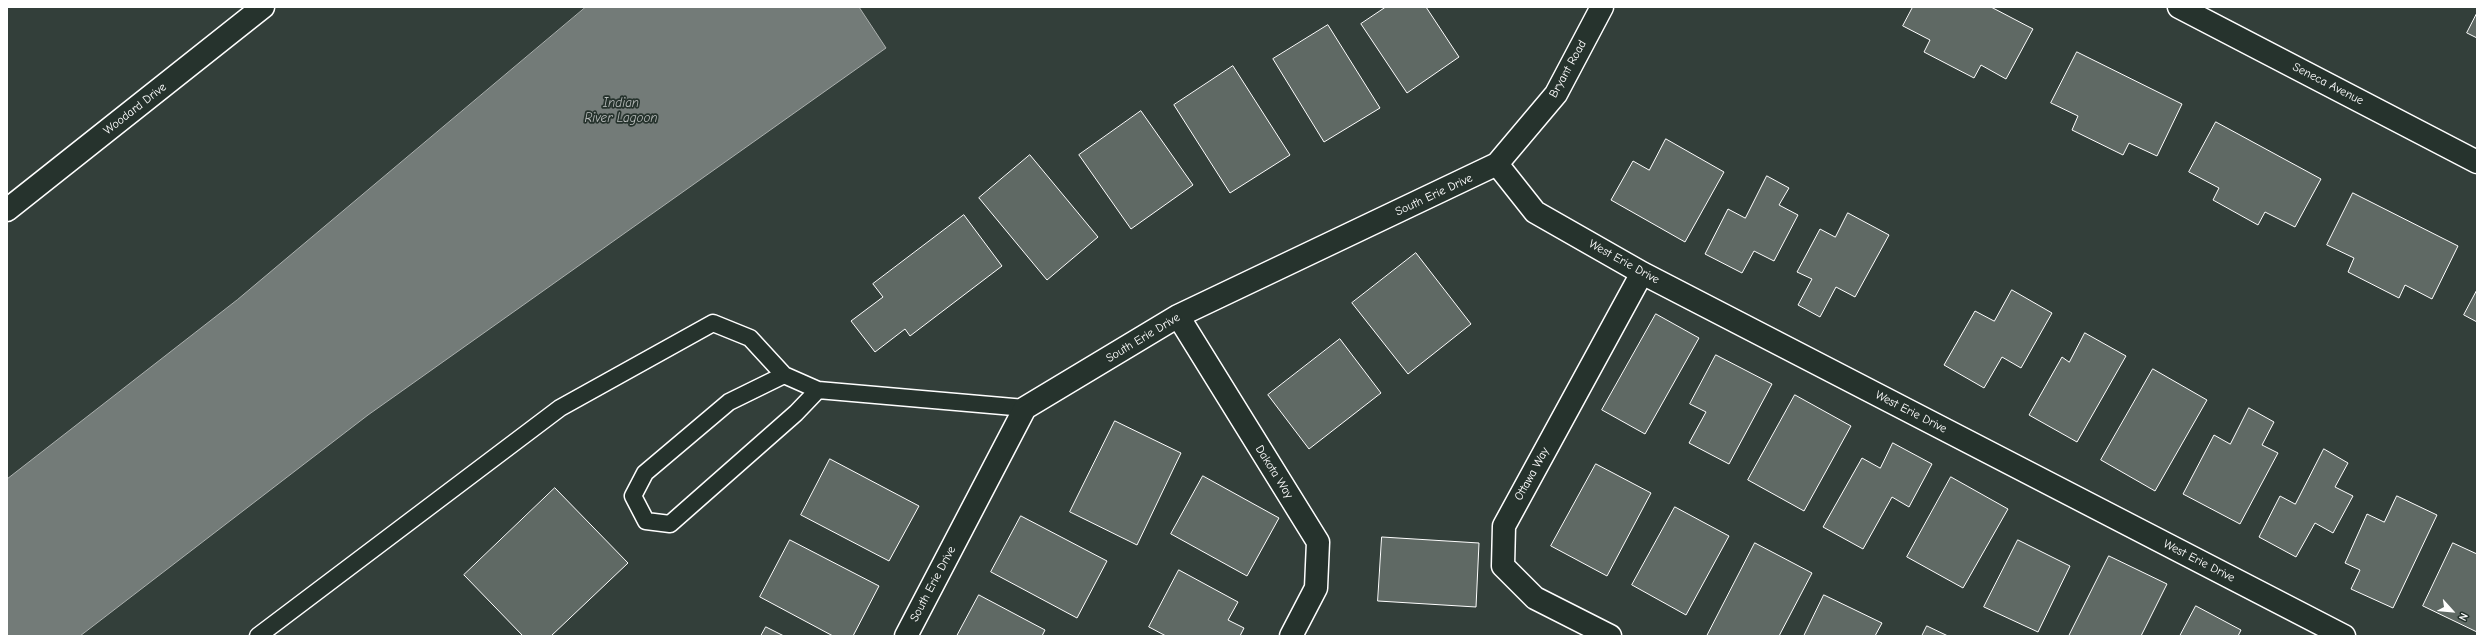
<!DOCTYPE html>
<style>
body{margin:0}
#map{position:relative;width:2484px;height:643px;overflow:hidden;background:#333f3a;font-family:"Comic Neue",sans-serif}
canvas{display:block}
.frame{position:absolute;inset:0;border:8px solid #fff;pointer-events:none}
.north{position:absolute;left:2432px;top:591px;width:40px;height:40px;-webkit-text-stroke:3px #26332d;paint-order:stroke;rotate:117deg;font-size:11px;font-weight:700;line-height:16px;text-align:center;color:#fff}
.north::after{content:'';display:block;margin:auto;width:14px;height:18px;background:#fff;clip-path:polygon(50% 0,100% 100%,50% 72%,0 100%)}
</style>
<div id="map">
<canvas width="2484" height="643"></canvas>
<div class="frame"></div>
<div class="north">N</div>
</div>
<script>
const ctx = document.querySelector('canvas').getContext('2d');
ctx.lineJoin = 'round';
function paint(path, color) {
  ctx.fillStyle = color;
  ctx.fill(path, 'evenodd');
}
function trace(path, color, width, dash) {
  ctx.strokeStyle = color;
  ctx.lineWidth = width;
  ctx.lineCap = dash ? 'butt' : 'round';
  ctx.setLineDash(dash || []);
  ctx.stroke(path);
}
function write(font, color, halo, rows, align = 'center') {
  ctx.font = font + ' "Comic Neue",sans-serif';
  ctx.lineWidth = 3.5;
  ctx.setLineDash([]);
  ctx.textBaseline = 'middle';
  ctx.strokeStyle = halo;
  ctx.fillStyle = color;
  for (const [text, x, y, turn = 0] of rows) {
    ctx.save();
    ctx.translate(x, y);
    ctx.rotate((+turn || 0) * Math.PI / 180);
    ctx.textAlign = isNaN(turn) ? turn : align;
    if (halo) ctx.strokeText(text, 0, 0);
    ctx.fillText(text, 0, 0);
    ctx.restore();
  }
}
const water = new Path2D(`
 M586,7h273l27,41 -518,367 -288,221h-73v-157l230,-179z`);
paint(water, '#737b78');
trace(water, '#abb0ae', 1);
const building = new Path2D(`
 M1386,7h40l33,50 -52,36 -46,-69z
 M1913,7h78l42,22 -27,50 -25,-14 -7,13 -50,-26 6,-12 -27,-14z
 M2477,13v25l-10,-5z
 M1328,25l52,83 -56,34 -51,-83z
 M2077,52l105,52 -25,52 -28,-13 -6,12 -51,-25 6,-14 -27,-13z
 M1233,66l57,89 -60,38 -56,-88z
 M1141,111l52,74 -62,44 -52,-74z
 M2216,122l105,57 -26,48 -30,-15 -7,13 -45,-25 6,-12 -30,-16z
 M1666,139l58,33 -39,70 -74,-42 22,-39 16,9z
 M1030,155l68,82 -51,43 -68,-82z
 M1767,176l22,12 -10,17 19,10 -24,46 -20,-10 -12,22 -37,-19 23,-45 17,9z
 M2353,193l105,53 -26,53 -27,-14 -6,13 -51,-26 6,-14 -27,-13z
 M1848,213l41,22 -34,62 -19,-10 -16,30 -22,-12 14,-26 -15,-7 23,-43 15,8z
 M964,215l38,51 -92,70 -5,-7 -30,23 -24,-31 32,-24 -10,-13z
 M1416,253l55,71 -63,50 -56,-71z
 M2012,290l40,23 -31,55 -19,-11 -18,31 -40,-23 31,-54 19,10z
 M2477,290v32l-13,-7z
 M1656,314l43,24 -54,96 -43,-24z
 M2085,333l41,23 -49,86 -48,-27 33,-58 7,5z
 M1340,339l41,54 -72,56 -41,-54z
 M1716,355l56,29 -43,80 -40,-21 17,-31 -16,-8z
 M2153,369l54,31 -52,91 -54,-31z
 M1795,395l56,31 -47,85 -56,-31z
 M2249,408l25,14 -12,23 16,8 -38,71 -57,-30 31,-59 16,9z
 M1115,421l66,32 -44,92 -67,-33z
 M1893,443l39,21 -23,43 -17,-10 -29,52 -40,-22 39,-69 18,10z
 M2324,449l24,14 -13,24 18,9 -20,37 -18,-10 -19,34 -37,-20 21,-41 15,8z
 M830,459l89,47 -30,55 -88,-46z
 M1596,464l55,29 -44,83 -56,-30z
 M1203,476l76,42 -32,58 -76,-42z
 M1951,477l57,32 -45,79 -56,-31z
 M555,488l73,75 -77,73h-28l-59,-61z
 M2397,496l40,19 -44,93 -42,-19 9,-19 -15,-7 22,-49 17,8z
 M1675,507l54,29 -43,79 -54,-30z
 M1021,516l86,45 -30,57 -86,-46z
 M1382,537l97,6 -3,64 -98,-6z
 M790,540l89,46 -26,50h-20l-73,-39z
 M2018,540l52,26 -32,66 -54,-25z
 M1755,543l57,30 -33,63h-72z
 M2453,543l24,11v78l-54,-26z
 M2109,556l58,28 -26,52h-72z
 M1179,570l59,32 -10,18 16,8 -4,8h-74l-17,-9z
 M979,595l66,35 -3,6h-85z
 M1824,595l58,28 -7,13h-71z
 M2196,606l45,24 -3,6h-58z
 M1927,626l21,10h-26z
 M766,627l18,9h-23z`);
paint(building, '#5f6964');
trace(building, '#fff', 1);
const service = new Path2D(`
 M818,390l-22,23 -126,111 -24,-3 -13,-25 12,-23 84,-71 55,-27 34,15 207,18
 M258,636l302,-228 153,-85 37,15 34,37`);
const minor = new Path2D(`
 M2179,7l298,155
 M1497,164l38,48 107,61 702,363
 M7,210l256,-203
 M1178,316l140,226 -2,46 -25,48
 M906,636l119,-228 153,-92 319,-152 59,-70 46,-87
 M1610,636l-75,-38 -32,-32 1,-40 138,-253`);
trace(service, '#fff', 19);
trace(minor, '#fff', 25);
trace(service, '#26332d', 16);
trace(minor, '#26332d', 22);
write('12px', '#fff', '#26332d', [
 ["Bryant Road",1568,69,-61],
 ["Seneca Avenue",2328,84,27],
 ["Woodard Drive",135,109,-38],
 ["South Erie Drive",1434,195,-25],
 ["West Erie Drive",1624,262,29],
 ["South Erie Drive",1143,338,-31],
 ["West Erie Drive",1911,412,27],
 ["Dakota Way",1274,472,58],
 ["Ottawa Way",1532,474,-61],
 ["West Erie Drive",2199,561,27],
 ["South Erie Drive",933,584,-62]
]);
write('italic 13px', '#b9bdbc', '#26332d', [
 ["Indian",621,103],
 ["River Lagoon",621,118]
]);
</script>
